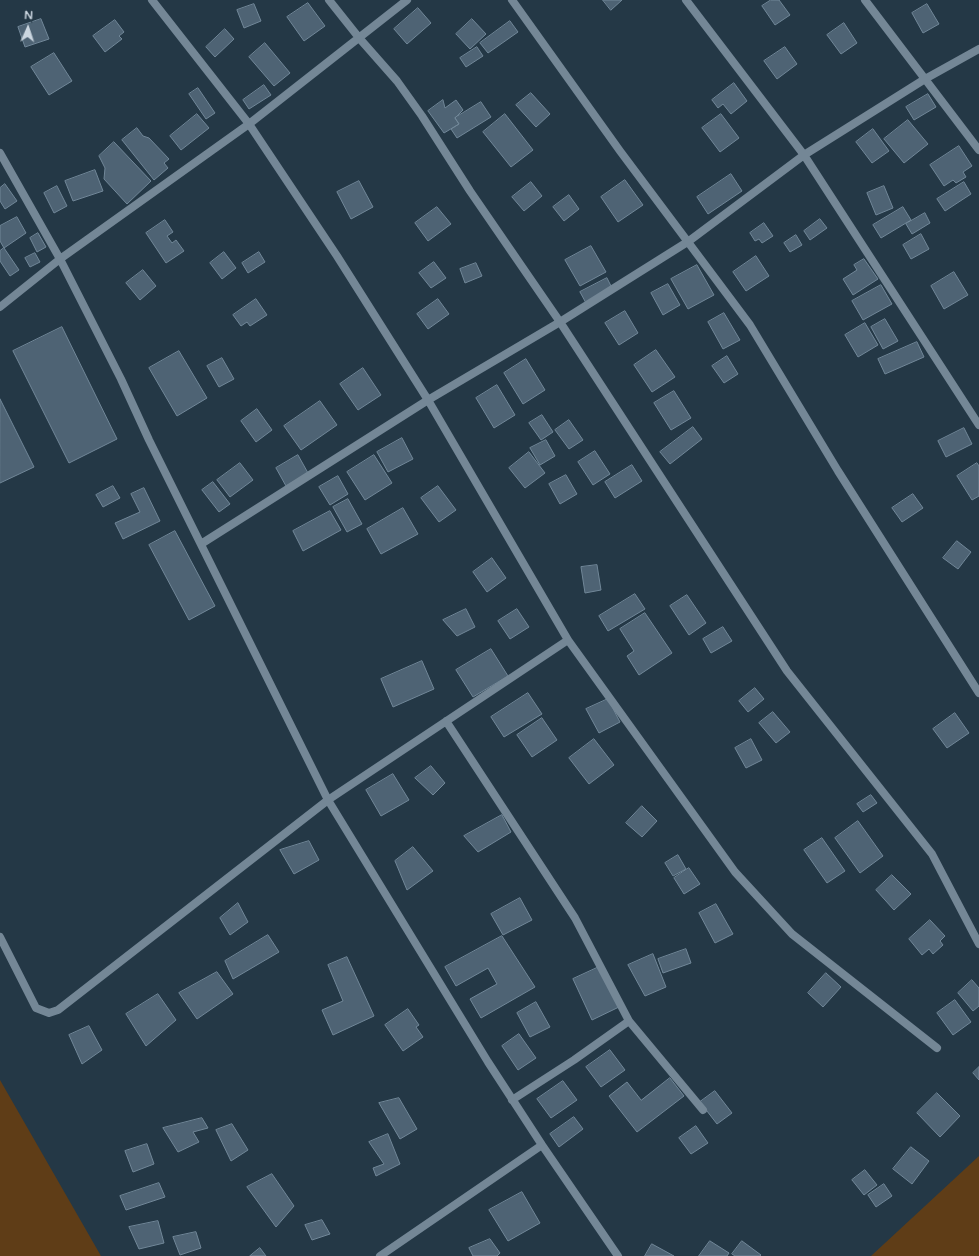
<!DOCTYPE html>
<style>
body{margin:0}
#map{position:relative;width:979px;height:1256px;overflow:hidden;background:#243846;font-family:"Varela Round",sans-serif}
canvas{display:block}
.north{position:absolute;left:8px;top:8px;width:40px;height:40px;-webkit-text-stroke:3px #243846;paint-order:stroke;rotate:3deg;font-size:11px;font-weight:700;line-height:16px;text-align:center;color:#cbd6e0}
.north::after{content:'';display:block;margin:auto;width:14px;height:18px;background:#cbd6e0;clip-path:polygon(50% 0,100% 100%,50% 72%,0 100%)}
</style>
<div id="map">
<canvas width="979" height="1256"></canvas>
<div class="north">N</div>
</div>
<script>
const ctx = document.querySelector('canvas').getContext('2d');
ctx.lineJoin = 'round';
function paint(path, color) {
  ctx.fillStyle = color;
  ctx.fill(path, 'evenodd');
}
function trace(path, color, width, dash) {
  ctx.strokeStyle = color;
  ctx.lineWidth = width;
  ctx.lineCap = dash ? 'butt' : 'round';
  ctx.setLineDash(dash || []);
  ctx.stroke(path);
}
paint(new Path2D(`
 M0,1080l101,176h-101z
 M979,1156v100h-108z`), '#5f3d17');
const building = new Path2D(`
 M603,0h19l-11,10z
 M771,0h8l11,15 -15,10 -13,-19z
 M308,3l17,23 -21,15 -17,-24z
 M254,4l7,17 -17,7 -7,-18z
 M927,4l12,20 -16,9 -11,-20z
 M418,8l13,15 -24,21 -13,-15z
 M41,19l8,20 -24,8 -7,-20z
 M472,19l14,15 -16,15 -14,-15z
 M115,20l9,12 -5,4 3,3 -17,13 -12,-16z
 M510,21l8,11 -30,21 -8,-10z
 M844,23l13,20 -16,11 -14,-19z
 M225,29l9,10 -19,18 -9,-10z
 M265,43l25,30 -16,13 -25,-29z
 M477,47l6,9 -17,11 -6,-9z
 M785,47l12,17 -20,15 -13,-18z
 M54,53l18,28 -23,14 -18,-28z
 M734,83l13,18 -16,13 -8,-10 -5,4 -6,-8z
 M264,85l7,10 -22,14 -6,-9z
 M198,88l17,25 -9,6 -17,-25z
 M531,93l19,21 -14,13 -20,-22z
 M928,94l8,13 -22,13 -8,-13z
 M443,100l2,8 11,-8 7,10 -8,8 4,6 -15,9 -16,-22z
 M481,102l10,15 -34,21 -6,-9 8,-5 -4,-6z
 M197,114l12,14 -28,22 -11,-14z
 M505,114l28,36 -22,17 -28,-35z
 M721,114l18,24 -19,14 -18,-24z
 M908,120l20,24 -24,19 -20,-24z
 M137,128l6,8 6,2 20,21 -5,4 4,5 -14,12 -32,-40z
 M873,129l16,22 -17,12 -16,-21z
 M114,142l37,39 -24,23 -23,-25 1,-11 -6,-12z
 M959,146l13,20 -9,6 3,5 -10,6 -3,-3 -9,6 -14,-21z
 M95,170l8,21 -30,10 -8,-20z
 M731,174l11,17 -34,23 -11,-17z
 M625,180l18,25 -25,17 -17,-25z
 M359,181l14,26 -22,12 -14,-27z
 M531,182l11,14 -18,15 -12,-14z
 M964,182l7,12 -26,17 -8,-12z
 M5,184l12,17 -12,8 -5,-8v-13z
 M57,186l10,20 -13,7 -10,-20z
 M884,186l9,22 -17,7 -9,-22z
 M569,195l10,14 -15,12 -11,-14z
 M437,207l14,17 -23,17 -13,-18z
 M903,207l8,13 -30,18 -8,-13z
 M925,213l5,10 -18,11 -6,-10z
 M17,217l9,16 -22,15 -4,-7v-15z
 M820,219l7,9 -17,12 -6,-9z
 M165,220l8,12 -6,4 5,7 4,-3 8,11 -18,12 -20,-30z
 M764,223l9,13 -11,7 -3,-4 -4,2 -5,-8z
 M38,233l8,14 -9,5 -7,-14z
 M921,234l8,15 -18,10 -8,-14z
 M796,235l6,10 -12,7 -6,-9z
 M591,246l15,26 -26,14 -15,-26z
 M4,248l15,22 -9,6 -10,-15v-10z
 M224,252l12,16 -14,11 -12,-16z
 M259,252l6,10 -17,11 -6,-10z
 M35,253l5,9 -10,5 -5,-9z
 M756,256l13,20 -23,15 -13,-19z
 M864,259l14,20 -25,16 -10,-16 14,-9 -3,-5z
 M434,262l12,16 -15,10 -12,-15z
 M476,263l6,13 -17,7 -5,-14z
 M697,265l17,30 -26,14 -17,-30z
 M143,270l13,16 -16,14 -14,-17z
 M954,272l14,23 -24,14 -13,-23z
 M607,278l4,8 -25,17 -6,-11z
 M668,284l12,21 -17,10 -12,-22z
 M881,285l11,19 -29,16 -11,-19z
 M256,299l11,16 -17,11 -3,-4 -6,4 -8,-11z
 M438,299l11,15 -21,15 -11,-15z
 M625,311l13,22 -19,12 -14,-22z
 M724,313l16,27 -17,9 -15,-27z
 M885,319l13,22 -15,8 -12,-22z
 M865,323l13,22 -20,12 -13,-22z
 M62,327l55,112 -48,24 -56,-112z
 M917,342l7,15 -39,17 -7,-15z
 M656,350l19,27 -23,15 -18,-27z
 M179,351l28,47 -30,18 -28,-48z
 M727,356l11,18 -14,9 -12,-17z
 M222,358l12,21 -15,8 -12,-21z
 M526,359l19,31 -22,14 -19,-31z
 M363,368l18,27 -23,15 -18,-26z
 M497,385l18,30 -21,13 -18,-30z
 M674,391l17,27 -20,12 -17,-27z
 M0,399l34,68 -34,16z
 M320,401l17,24 -36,25 -17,-24z
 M257,409l15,21 -16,12 -15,-21z
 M542,415l11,17 -12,8 -12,-17z
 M569,420l14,20 -14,9 -14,-19z
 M693,427l9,12 -32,25 -10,-12z
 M964,428l8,16 -26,13 -8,-16z
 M402,438l11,21 -25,13 -11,-20z
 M546,440l9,16 -15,9 -10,-17z
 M595,451l15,23 -17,11 -15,-23z
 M529,452l16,21 -20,15 -16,-20z
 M298,455l10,18 -22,13 -10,-18z
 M374,455l18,28 -27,17 -18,-28z
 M240,463l13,17 -23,17 -13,-17z
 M977,463l2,3v30l-7,4 -15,-24z
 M632,465l10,16 -27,17 -10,-16z
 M566,475l11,19 -17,10 -11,-20z
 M338,476l10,18 -18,11 -11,-18z
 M213,482l17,22 -11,8 -17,-22z
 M113,486l7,12 -17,9 -7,-12z
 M438,486l18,24 -17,12 -18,-24z
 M144,488l16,33 -37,18 -8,-16 25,-11 -9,-18z
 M913,494l10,14 -21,14 -10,-14z
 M348,499l14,25 -15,8 -14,-25z
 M403,508l15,26 -37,20 -14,-25z
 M330,511l11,19 -38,21 -10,-20z
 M175,531l40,75 -26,14 -40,-75z
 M957,541l14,11 -13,17 -15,-11z
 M492,558l14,20 -19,14 -14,-20z
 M597,565l4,25 -16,3 -4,-26z
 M635,594l10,15 -37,22 -9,-15z
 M687,595l19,28 -17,12 -19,-29z
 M466,609l9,18 -18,9 -14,-16z
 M517,609l12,18 -19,12 -12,-18z
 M645,613l27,40 -33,22 -12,-19 7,-5 -14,-22z
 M723,627l9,14 -21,12 -8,-14z
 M491,649l17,27 -35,21 -17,-27z
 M422,661l12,28 -41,18 -12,-28z
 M755,688l9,11 -16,13 -9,-11z
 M528,693l14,21 -38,23 -13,-20z
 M608,699l12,23 -21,11 -13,-24z
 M773,712l17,20 -14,11 -17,-20z
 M955,713l14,20 -22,15 -14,-19z
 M542,718l15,22 -25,17 -15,-22z
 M594,739l20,26 -25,19 -20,-26z
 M751,739l11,21 -16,8 -11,-20z
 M431,766l14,17 -12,12 -18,-17z
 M393,774l16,26 -28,16 -15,-26z
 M871,795l6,8 -14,9 -6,-8z
 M642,806l15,15 -15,16 -16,-14z
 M502,815l9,17 -33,20 -14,-16z
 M858,821l25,35 -23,17 -25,-35z
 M822,838l23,33 -18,12 -23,-33z
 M309,841l10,19 -25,14 -14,-24z
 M413,847l20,24 -26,19 -12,-29z
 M678,855l8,14 -13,7 -8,-13z
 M689,868l11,16 -16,10 -10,-16z
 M892,875l19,19 -17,16 -18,-20z
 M520,898l12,22 -29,15 -12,-21z
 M238,903l10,19 -18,13 -10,-17z
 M716,904l17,30 -18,9 -16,-30z
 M930,920l15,16 -5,5 3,4 -10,9 -4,-5 -7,6 -13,-16z
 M268,935l11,17 -46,27 -8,-18z
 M502,936l33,51 -54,31 -11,-19 27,-15 -9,-16 -32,18 -11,-19z
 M686,949l5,14 -28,10 -5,-14z
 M653,954l13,33 -21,9 -17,-31z
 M347,957l27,59 -41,19 -11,-25 21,-9 -15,-36z
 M599,967l20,40 -27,13 -19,-41z
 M217,972l16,22 -36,25 -18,-26z
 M826,973l15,14 -18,20 -15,-14z
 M972,980l7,8v18l-6,5 -15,-18z
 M158,994l18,26 -30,26 -20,-32z
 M955,1000l16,22 -18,13 -16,-22z
 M536,1002l14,25 -20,10 -13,-24z
 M408,1009l11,16 -3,2 7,10 -20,14 -18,-26z
 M89,1026l13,24 -20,14 -13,-29z
 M519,1034l17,24 -18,12 -16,-24z
 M610,1050l15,20 -24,17 -15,-20z
 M979,1067v13l-6,-7z
 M670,1078l14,18 -47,36 -28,-36 18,-14 14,18z
 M563,1081l14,19 -26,18 -14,-19z
 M715,1091l17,22 -15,11 -17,-22z
 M937,1093l23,23 -20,21 -23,-24z
 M399,1098l18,31 -17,10 -21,-36z
 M574,1117l9,12 -24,18 -9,-13z
 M202,1118l6,10 -15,4 6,10 -21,10 -15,-24z
 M232,1124l16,26 -17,11 -15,-31z
 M696,1126l12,17 -17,11 -12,-16z
 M388,1134l12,30 -24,12 -3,-8 11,-4 -15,-22z
 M147,1144l7,20 -21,8 -8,-21z
 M911,1147l18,14 -17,23 -19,-15z
 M865,1170l12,15 -13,10 -12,-15z
 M272,1174l22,32 -18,21 -29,-40z
 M159,1183l6,14 -39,13 -6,-14z
 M884,1184l8,12 -16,11 -8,-12z
 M522,1192l18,31 -32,18 -19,-31z
 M322,1220l8,14 -18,6 -7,-15z
 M158,1221l6,22 -25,6 -10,-22z
 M196,1232l5,16 -21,7 -7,-18z
 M490,1239l10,14 -3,3h-24l-4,-8z
 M710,1241l19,12 -2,3h-28z
 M742,1241l19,14 -1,1h-25l-3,-2z
 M652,1244l22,12h-29z
 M260,1248l6,8h-16z`);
paint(building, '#4e6374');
trace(building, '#718798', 1);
trace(new Path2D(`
 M152,0l97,124 88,132 91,144 140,240 167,232 57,62 145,114
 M329,0l31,39 37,42 25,35 48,75 90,131 227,349 145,183 47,90
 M512,0l108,151 130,174 88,146 141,222
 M686,0l118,155 175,270
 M865,0l114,150
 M0,153l60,106 61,120 28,61 179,360 160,262 54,83 76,111
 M0,307l60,-48 189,-135 158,-124
 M201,544l227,-144 132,-78 129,-81 115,-86 121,-76 54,-30
 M446,721l129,197 54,103 74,89
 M0,937l36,71 13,5 9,-3 270,-210 240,-160
 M512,1100l62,-40 55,-39
 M380,1256l162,-111`), '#748796', 8);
</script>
